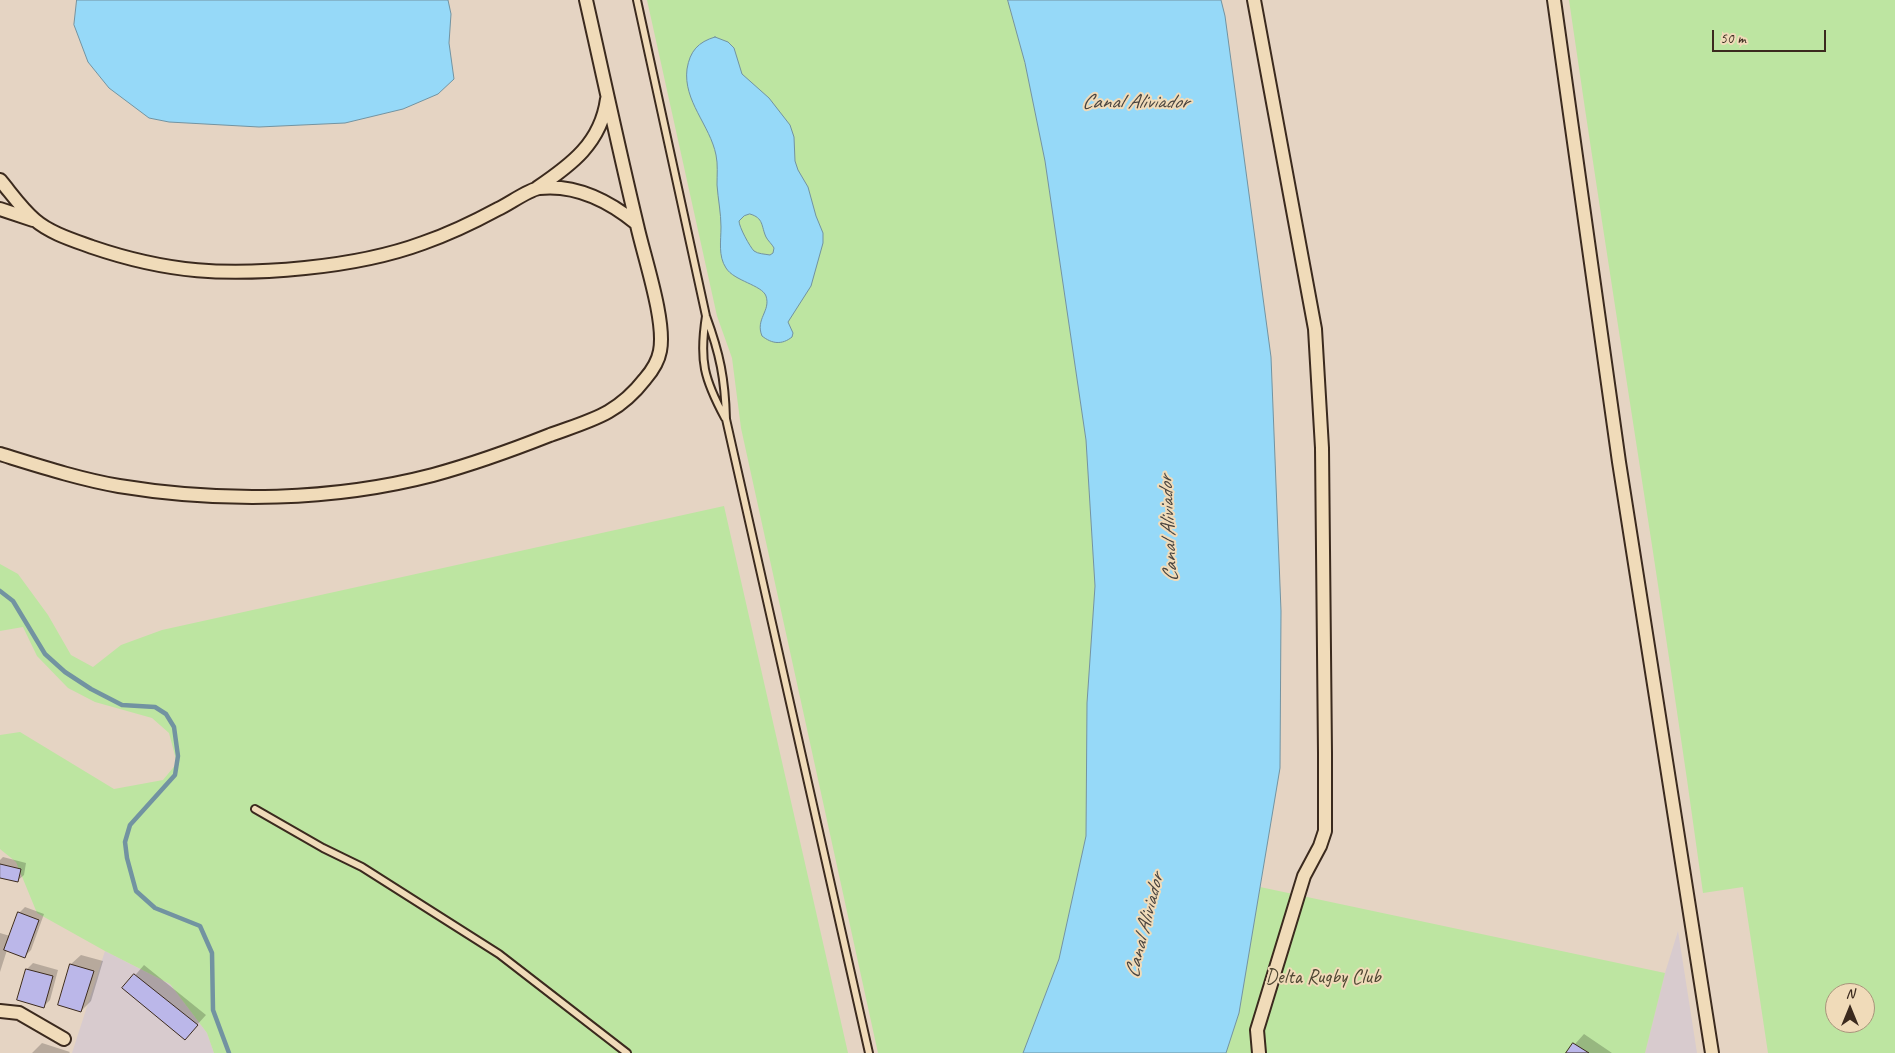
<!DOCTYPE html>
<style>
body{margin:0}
#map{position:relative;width:1895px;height:1053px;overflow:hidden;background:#e5d4c3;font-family:Caveat,sans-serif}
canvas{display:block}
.north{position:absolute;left:1825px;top:983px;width:50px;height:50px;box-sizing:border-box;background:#f0dbb9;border:1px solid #a8947b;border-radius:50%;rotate:0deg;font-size:14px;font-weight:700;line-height:20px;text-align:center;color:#3b2a1e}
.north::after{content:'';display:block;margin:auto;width:18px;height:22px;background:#3b2a1e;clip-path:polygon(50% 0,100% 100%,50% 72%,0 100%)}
.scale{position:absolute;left:1712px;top:30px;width:114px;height:22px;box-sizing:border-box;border:2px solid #3b2a1e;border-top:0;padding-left:6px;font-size:15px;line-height:18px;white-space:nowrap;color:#3b2a1e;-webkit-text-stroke:4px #f0dbb9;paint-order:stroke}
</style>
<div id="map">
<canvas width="1895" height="1053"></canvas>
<div class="north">N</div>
<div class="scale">50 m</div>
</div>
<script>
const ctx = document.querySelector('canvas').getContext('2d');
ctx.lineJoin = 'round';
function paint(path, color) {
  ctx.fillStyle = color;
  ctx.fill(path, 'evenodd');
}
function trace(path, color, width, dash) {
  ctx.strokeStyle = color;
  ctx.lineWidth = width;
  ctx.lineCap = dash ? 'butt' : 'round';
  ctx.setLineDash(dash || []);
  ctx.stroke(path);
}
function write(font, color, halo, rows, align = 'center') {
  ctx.font = font + ' Caveat,sans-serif';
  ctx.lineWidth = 4;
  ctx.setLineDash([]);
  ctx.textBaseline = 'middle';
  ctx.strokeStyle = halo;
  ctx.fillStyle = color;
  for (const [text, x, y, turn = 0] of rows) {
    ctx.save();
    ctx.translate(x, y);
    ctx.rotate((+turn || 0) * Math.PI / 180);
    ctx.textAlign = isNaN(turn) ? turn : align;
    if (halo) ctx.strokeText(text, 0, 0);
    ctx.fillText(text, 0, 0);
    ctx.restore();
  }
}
paint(new Path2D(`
 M1678,931l19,122h-52l20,-80z
 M105,951l65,33 37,49 7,20h-142z`), '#d8cbce');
paint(new Path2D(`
 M647,0h361l17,63 20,98 41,279 9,146 -8,117 -1,133 -27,123 -36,94h-145l-137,-625 -9,-70 -15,-42z
 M1569,0h326v1053h-127l-25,-166 -40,6c-41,-298 -91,-595 -134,-893zM1835,993h30v30h-30z
 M724,506l124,547h-634l-7,-20 -37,-49 -65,-33 -68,-38 -21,-51 -16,-13v-114l20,-3 94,57 49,-9 14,-17 -8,-30 -17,-15 -57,-16 -27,-14 -31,-32 -14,-29 -23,4v-67l18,10 30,41 23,40 22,12 28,-22 41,-15z
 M1260,887l405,86 -20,80h-419l13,-40z`), '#bde5a1');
const water = new Path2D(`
 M77,0h371l3,14 -2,29 5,36 -16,15 -35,15 -58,14 -86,4 -90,-5 -20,-4 -40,-30 -21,-26 -14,-37z
 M1008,0h213l4,16 46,341 10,254 -1,157 -41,245 -13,40h-203l36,-94 27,-123 1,-133 8,-117 -9,-146 -41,-279 -20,-98z
 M715,37l13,5 6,6 8,26 27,24 21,27 4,12 1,24 3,9 10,17 8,29 7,17v10l-12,43 -23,36 5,11 -1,4c-10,8 -20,7 -30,-1 -7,-17 9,-25 4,-40 -4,-11 -32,-15 -40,-28 -8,-12 -5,-27 -5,-41 0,-14 -3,-28 -4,-42 0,-10 1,-21 -1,-30 -6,-30 -33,-54 -29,-86 3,-18 11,-27 28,-32zM750,214c14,4 11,12 16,23 2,4 6,7 8,11l-1,5 -3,2c-5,-1 -12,-1 -16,-4 -4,-4 -15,-24 -15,-30l5,-5z`);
paint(water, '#96d9f8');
trace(water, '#7293a1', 1);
paint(new Path2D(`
 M3,857l23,6 -2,12 -7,6 -17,-4v-17z
 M25,907l19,7 -13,36 -6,6 -18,-6 -7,22v-39l10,3 9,-23z
 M81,955l22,6 -12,40 -10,10 -10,-47z
 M33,963l25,7 -8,30 -6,6 -17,-37z
 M144,965l62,50 -21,23 -61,-50z
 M1584,1034l28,19h-45z
 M42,1043l28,9 -1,1h-37z`), '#0003');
trace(new Path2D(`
 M0,591l13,10 32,53 20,18 26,17 31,16 33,2 11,7 8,13 4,29 -3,19 -45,50 -5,17 2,16 9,33 19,17 45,18 12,27 1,57 16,43`), '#7293a1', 4.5);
const building = new Path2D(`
 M0,864l21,5 -3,13 -18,-4z
 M18,912l21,8 -14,38 -21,-8z
 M70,964l24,7 -13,41 -23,-7z
 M26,969l27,7 -9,32 -27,-8z
 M134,974l64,51 -13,15 -63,-52z
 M1573,1043l16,10h-23z`);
paint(building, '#bbb7e9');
trace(building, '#3b2a1e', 1);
const service = new Path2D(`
 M637,0l69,316c14,38 19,63 20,103l143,634
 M706,316c-7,45 -2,63 19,102
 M255,809l68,39 39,19 137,87 128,99`);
const minor = new Path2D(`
 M1254,0l61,329 7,119 3,305v78l-5,15 -16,30 -47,154 2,23
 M1554,0l65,462 93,591
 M0,180c11,13 21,28 35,40 15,13 38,20 57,27 76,26 134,29 213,21 40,-4 80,-11 118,-25 26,-9 51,-21 75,-34 11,-5 30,-19 41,-21 36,-4 70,13 97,35
 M537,188c34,-23 64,-45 70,-89
 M0,209l33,11
 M0,454c39,12 79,25 119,32 103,17 214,15 314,-11 40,-11 79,-25 117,-40 41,-15 67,-20 95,-56 7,-8 13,-17 15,-28 6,-30 -16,-94 -23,-126 -18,-75 -34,-150 -51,-225
 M0,1011l19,2 45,26`);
trace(service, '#3b2a1e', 10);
trace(minor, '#3b2a1e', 16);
trace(service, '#f0dbb9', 6);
trace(minor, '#f0dbb9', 12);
write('20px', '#4e4632', '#f0dbb9', [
 ["Delta Rugby Club",1323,978]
]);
write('italic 21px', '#49443f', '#f0dbb9', [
 ["Canal Aliviador",1135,102],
 ["Canal Aliviador",1169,529,-93],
 ["Canal Aliviador",1145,926,-76]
]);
</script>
